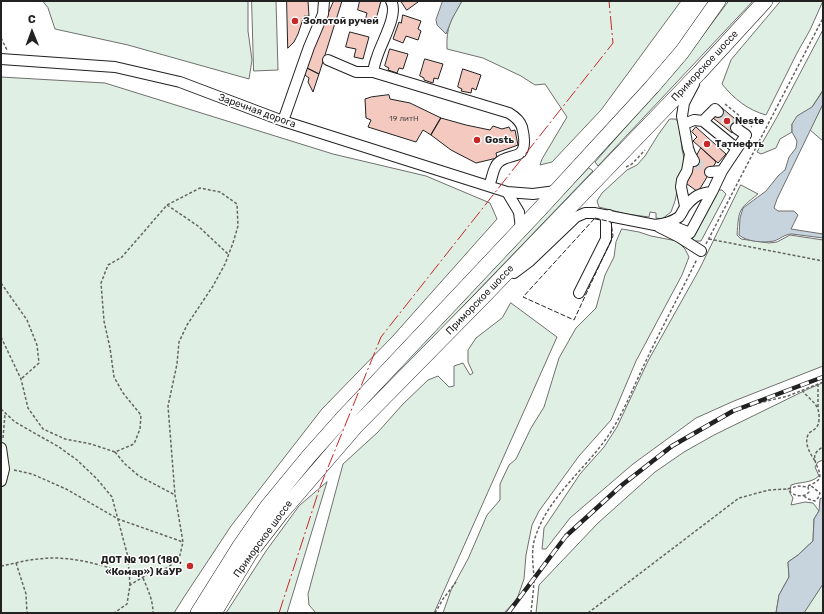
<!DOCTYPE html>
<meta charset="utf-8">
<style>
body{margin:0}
#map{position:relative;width:824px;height:614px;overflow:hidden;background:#fff;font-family:Rubik,sans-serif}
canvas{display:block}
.frame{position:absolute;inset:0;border:2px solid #222;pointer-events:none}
.north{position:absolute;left:12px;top:12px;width:40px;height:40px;-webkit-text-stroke:3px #fff;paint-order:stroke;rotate:359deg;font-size:11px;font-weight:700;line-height:16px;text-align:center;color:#222}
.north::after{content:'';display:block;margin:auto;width:14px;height:18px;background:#222;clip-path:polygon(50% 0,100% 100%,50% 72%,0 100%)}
</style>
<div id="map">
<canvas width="824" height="614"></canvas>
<div class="frame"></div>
<div class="north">С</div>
</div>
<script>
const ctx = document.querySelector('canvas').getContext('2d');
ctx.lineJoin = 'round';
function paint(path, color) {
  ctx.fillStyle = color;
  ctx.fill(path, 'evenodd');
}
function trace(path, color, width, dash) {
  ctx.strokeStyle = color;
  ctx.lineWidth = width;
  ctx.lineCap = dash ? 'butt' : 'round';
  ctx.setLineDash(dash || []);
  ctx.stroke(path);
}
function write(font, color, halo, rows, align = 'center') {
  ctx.font = font + ' Rubik,sans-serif';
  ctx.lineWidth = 3;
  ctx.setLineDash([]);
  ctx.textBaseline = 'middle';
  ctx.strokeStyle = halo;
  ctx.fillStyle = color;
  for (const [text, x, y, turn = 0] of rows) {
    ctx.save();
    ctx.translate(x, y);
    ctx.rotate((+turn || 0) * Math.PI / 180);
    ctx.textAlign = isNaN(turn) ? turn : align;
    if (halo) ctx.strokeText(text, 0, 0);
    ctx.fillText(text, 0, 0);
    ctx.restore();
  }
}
const green = new Path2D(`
 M43,1h205v30l4,29 -3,19 -121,-34 -73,-16 -7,-21z
 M252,1h24l2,69 -24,1z
 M462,1h219l-80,109 -49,52 -12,3 2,-6 25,-42 -22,-33 -10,1 -14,-9 -38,-18 -36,-9c-1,-22 4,-30 15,-48z
 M729,1h24l-155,165 -3,-4 88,-100z
 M781,1h42l-13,29 -13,23 -31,62c-18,-5 -32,-16 -44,-31l9,-24z
 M823,30v60l-11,17 -20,17v8l-12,7 -4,9 -15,6 -4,-2 20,-35z
 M1,77l104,6 228,71 93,22 64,27 7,16 -105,118 -70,72 -91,117 -47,71 -10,16h-173z
 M823,104v37l-13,-11z
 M670,119h6l3,5 3,25 3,14 -6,19 -4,19 -4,11 -9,7 -6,-1v-5l-6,-1 -1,5 -23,-3 -27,-7 -2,-6 5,-8 25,-23 10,-5 8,-9 13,-21z
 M589,168l4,3 -198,206 -3,-3z
 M741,185l17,9c-20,16 -19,15 -21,41l4,4 28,4 8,-1 13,-7 33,5v126l-89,35 -38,17 -63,46 -63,54 -24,31h-4l2,-21 36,-54 24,-27 13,-20 31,-66 51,-91z
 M717,190h5l4,4 -25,47h-6l-4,-4z
 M622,229l17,3 12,4 26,5 8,8 4,8 -7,18 -46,86 -25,59 -32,36 -40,55 -7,14 -6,30 -2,24 -7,20 -13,14h-61l8,-23 17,-31 19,-44 13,-15v-16l9,-19 7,-6 15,-31 13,-21 15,-49 17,-30 20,-20 9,-33 9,-18 2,-15z
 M511,303l46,34 -123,276h-118l-7,-8 -1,-11 35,-130 35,-32 25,-28 25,-24 10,-4 11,11 5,-1v-20l9,-3 7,12 3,-2 -5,-11v-12l8,-12 26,-20z
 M823,383v77l-5,2 -3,5 4,9c-10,8 -16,5 -28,9l-1,8 3,5 -2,7 14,-3 8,1 6,8 -5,8 -1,22 -15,14 -10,7 1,15 -10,18 -3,18h-240l3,-28 59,-62 57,-51 29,-20 30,-17 92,-45z
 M327,482l-40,131h-61l40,-62 33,-45z
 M823,584v29h-19v-2z`);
paint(green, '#e0efe3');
trace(green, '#6f6f6f', 1);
const water = new Path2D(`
 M443,1h19l-10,18 -6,15 -9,-9 -1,-5z
 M823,91v13l-46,95 -3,9 4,3h16l4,4 -7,14 32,5v4l-31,-4c-7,0 -12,5 -18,7 -10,2 -27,1 -35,-6l1,-17 3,-10 23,-17 12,-15 7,-6 4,-13 7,-9 1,-7 -5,-9v-8l5,-8 15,-9z
 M823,498v86l-19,29h-28l3,-18 10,-18 -1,-15 10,-7 15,-14 1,-22 5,-8 1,-12z`);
paint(water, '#c7d3dd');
trace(water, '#6f6f6f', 1);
const building = new Path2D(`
 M287,1h21l1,15h-5l-6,18 -4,8 -6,6z
 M334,1h8l-23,73 -12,-6 6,-20z
 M360,1h21l-6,22 -10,-2 2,-8 -9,-3z
 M401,1h16l1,1 -11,8z
 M403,15l18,6 -3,8 3,2 -3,9 -12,-4 -3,7 -10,-4 6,-17 2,1z
 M350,32l19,5 -6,22 -9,-2 2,-8 -10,-2z
 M390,49l18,5 -5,15 -4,-1 -2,5 -9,-3 1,-2 -4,-2z
 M425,59l18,5 -5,15 -4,-1 -1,5 -9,-3v-2l-4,-2z
 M307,68l12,6 -6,18 -5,-10 1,-4 -4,-3z
 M463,69l18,6 -5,15 -4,-2 -1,5 -10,-2 1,-2 -4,-2z
 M389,95l1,4 20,4 31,15 -10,17 -8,-5 -7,12 -48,-15 3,-7 -5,-2 -1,-19 6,-2z
 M722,108l18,15 -8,10 -19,-15z
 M441,118l25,7 24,5 3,-4 9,3 7,-2 2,4 4,-1 3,15 -22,8 1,5 -21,5 -25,-13 -20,-15z
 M696,127l30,27 -8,9 -25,-22 4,-4 -5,-5z
 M701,148l15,14 -18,30 -15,-11z`);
paint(building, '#f3c9c0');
trace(building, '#222', 1);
trace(new Path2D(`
 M718,112l18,16
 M694,161l16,11`), '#d3d3d3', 10, [10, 5]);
const minor = new Path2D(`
 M1,59l114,8 65,15 103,39 224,71 26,2 23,-3
 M328,60l28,12h17l136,41c5,3 11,8 13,14 2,8 5,22 -3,27 -6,3 -16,3 -21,9 -5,4 -6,17 -9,23
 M373,72c1,-5 2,-10 4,-15 4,-14 22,-43 14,-56
 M694,84l-10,19 -2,13 6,32 2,6 4,7
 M283,121l26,-74 14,-33 1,-13
 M703,121l12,-12 3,3
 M684,124l10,-4 9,1 33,27
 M722,171l24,-36 -10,-7
 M507,192l12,20 2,17
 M685,206l-4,-19 1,-7 5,-9 3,-17
 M665,223l25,10 22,-41
 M659,227l20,10 22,14
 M514,273l16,-12 46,-44 9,-4h9l61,12c9,-1 17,-3 24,-8 3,-3 4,-8 7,-11 8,-10 14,-13 26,-14l10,-21 -12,1
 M579,293l27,-54v-18l3,-6
 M1,448l3,21 -3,12`);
const highway = new Path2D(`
 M198,613l42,-67 27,-39 42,-51 33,-37 197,-209 113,-123 30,-35 36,-51
 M214,613l36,-60 31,-40 74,-86 127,-129 217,-225 66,-72`);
trace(minor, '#222', 12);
trace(highway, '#222', 16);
trace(new Path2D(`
 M1,38l6,12
 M725,104l27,22 -1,1
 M626,167l6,-3 13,-14
 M167,205l31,21 30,28
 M709,239l114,22
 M706,244l117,-226
 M1,283l26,37 10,25 2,18 -18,16
 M1,337l20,42 7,29 15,21 22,10 26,5 24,8 19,-8 6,-15 1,-14 -18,-22 -9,-16 -4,-29 -6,-27 -3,-38 7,-18 14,-8 45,-52 33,-17 20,4 17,12 1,22 -5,17 -8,21 -12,22 -26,39 -8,17 -2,22 -9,42 7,89 8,47 -4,17 -12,9 -14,3 -23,14 -3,19 -13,9
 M818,384v24
 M802,390c8,11 18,13 17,29 0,8 -4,10 -10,14 -6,10 1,20 6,28
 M1,409l14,13 44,25 18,13 20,19 15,18 16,60 2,28
 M3,438l2,-24
 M115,452l10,12 14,12 36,19
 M14,470l18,4 34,15 52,30 65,23
 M808,486c4,-2 9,-4 11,-7 5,-10 -15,-22 4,-32
 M804,496l4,3 7,2 3,-3 2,-5 -10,-8
 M16,563l10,31 1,19
 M1,566c12,-2 24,-6 37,-7 31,-4 61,5 91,15
 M143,578c5,12 10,22 10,35
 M534,580l32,-43 56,-51 51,-39 61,-35 25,-9 29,-7 35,-14
 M435,613l8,-14 13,-17
 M531,613c1,-12 3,-24 3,-36 -1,-13 -3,-27 1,-39 14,-44 54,-71 77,-108 13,-21 22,-44 32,-65 17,-36 36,-71 53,-106
 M588,613l151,-115 30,-8 18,-1 11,-3 10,1 1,5 -3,3c-8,2 -13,0 -19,-6`), '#646464', 1.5, [3, 2]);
trace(minor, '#fff', 10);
trace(highway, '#fff', 15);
const rail = new Path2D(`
 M508,613l58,-77 56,-51 50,-39 61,-35 90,-34`);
trace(rail, '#222', 4.5);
trace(rail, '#fff', 3, [9]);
trace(new Path2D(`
 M595,218l16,4 2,14 -39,84 -51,-23z`), '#222', 1, [5, 2]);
trace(new Path2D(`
 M279,613l41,-126 61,-150 232,-294 -4,-42`), '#c62828', 1, [14, 3, 2, 3]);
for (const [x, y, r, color] of [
 [295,21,4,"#c62828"],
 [727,121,4,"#c62828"],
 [477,140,4,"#c62828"],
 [707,144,4,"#c62828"],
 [190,566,4,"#c62828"]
]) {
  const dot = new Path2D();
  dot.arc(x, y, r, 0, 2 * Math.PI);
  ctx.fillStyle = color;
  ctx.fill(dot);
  trace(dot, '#fff', 1.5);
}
write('8px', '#564c4a', null, [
 ["19 литН",404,119]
]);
write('bold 10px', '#222', '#fff', [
 ["Золотой ручей",303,21],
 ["Neste",735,121],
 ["Gostь",485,140],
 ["Татнефть",715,144],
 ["ДОТ № 101 (180,",182,560,"right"],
 ["«Комар») КаУР",182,572,"right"]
], 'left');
write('10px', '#222', '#fff', [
 ["Приморское шоссе",705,66,-47],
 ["Заречная дорога",257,111,20],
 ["Приморское шоссе",480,300,-46],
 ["Приморское шоссе",263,539,-54]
]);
</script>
